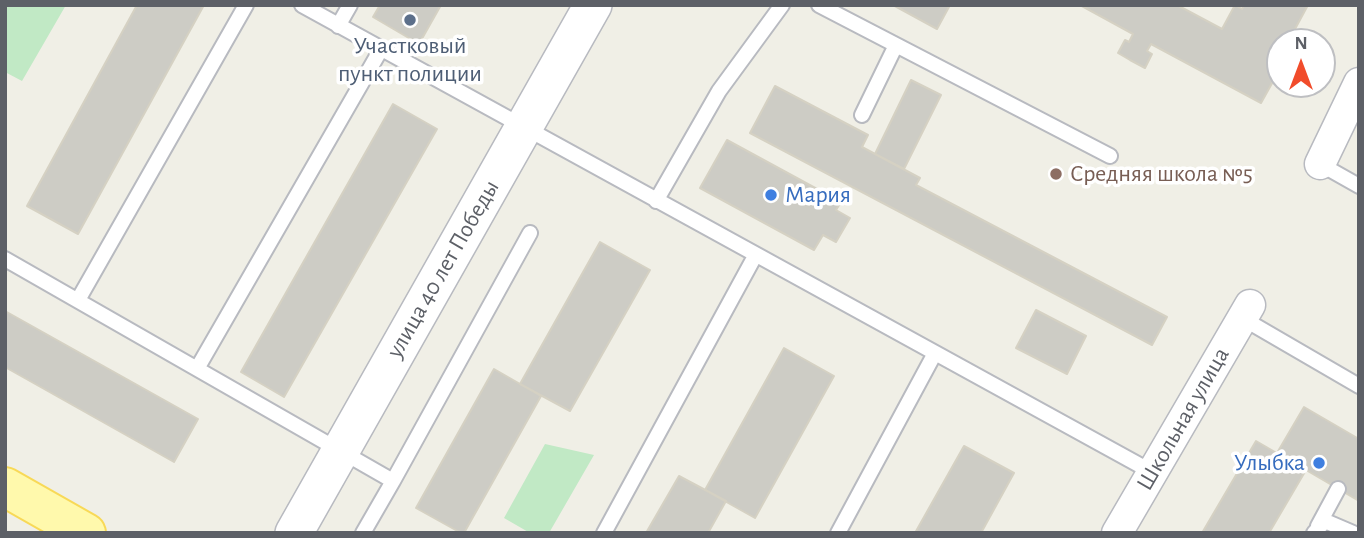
<!DOCTYPE html>
<meta charset="utf-8">
<style>
body{margin:0}
#map{position:relative;width:1364px;height:538px;overflow:hidden;background:#f0efe6;font-family:"Alegreya Sans",sans-serif}
canvas{display:block}
.frame{position:absolute;inset:0;border:7px solid #5d6067;pointer-events:none}
.north{position:absolute;left:1266px;top:28px;width:70px;height:70px;box-sizing:border-box;background:#fff;border:2px solid #bebfc2;border-radius:50%;rotate:0deg;font-size:19px;font-weight:700;line-height:28px;text-align:center;color:#5d6067}
.north::after{content:'';display:block;margin:auto;width:24px;height:32px;background:#f14c2b;clip-path:polygon(50% 0,100% 100%,50% 72%,0 100%)}
</style>
<div id="map">
<canvas width="1364" height="538"></canvas>
<div class="frame"></div>
<div class="north">N</div>
</div>
<script>
const ctx = document.querySelector('canvas').getContext('2d');
ctx.lineJoin = 'round';
function paint(path, color) {
  ctx.fillStyle = color;
  ctx.fill(path, 'evenodd');
}
function trace(path, color, width, dash) {
  ctx.strokeStyle = color;
  ctx.lineWidth = width;
  ctx.lineCap = dash ? 'butt' : 'round';
  ctx.setLineDash(dash || []);
  ctx.stroke(path);
}
function write(font, color, halo, rows, align = 'center') {
  ctx.font = font + ' "Alegreya Sans",sans-serif';
  ctx.lineWidth = 7;
  ctx.setLineDash([]);
  ctx.textBaseline = 'middle';
  ctx.strokeStyle = halo;
  ctx.fillStyle = color;
  for (const [text, x, y, turn = 0] of rows) {
    ctx.save();
    ctx.translate(x, y);
    ctx.rotate((+turn || 0) * Math.PI / 180);
    ctx.textAlign = isNaN(turn) ? turn : align;
    if (halo) ctx.strokeText(text, 0, 0);
    ctx.fillText(text, 0, 0);
    ctx.restore();
  }
}
paint(new Path2D(`
 M5,5h61l-44,76 -17,-9z
 M545,444l49,11 -45,78h-19l-26,-15z`), '#c1e9c5');
const building = new Path2D(`
 M137,5h67l-126,229 -51,-28z
 M380,5h61l-22,39 -46,-27z
 M893,5h57l-13,24z
 M1080,5h97l45,24 13,-24 7,4 2,-4h64l-20,37h-8v27l-19,34 -110,-59 -4,7 5,3 -7,14 -15,-8 -12,-7 7,-13 4,2 4,-8z
 M911,80l30,15 -37,74 -29,-15z
 M775,86l93,49 -6,12 58,31 -4,7 251,132 -15,28 -402,-212z
 M393,104l44,25 -153,268 -43,-25z
 M727,140l114,62 -5,8 14,8 -14,24 -13,-7 -9,15 -114,-62z
 M600,242l50,28 -80,141 -50,-27z
 M1036,310l50,26 -19,38 -51,-26z
 M5,311l193,108 -24,43 -169,-95z
 M784,348l50,28 -79,142 -50,-28z
 M494,369l47,27 -77,137h-3l-45,-25z
 M1304,407l55,32v62l-82,-48z
 M1256,441l50,29 -37,63h-67z
 M964,446l50,27 -33,60h-66z
 M679,476l47,25 -18,32h-62z`);
paint(building, '#cdccc5');
trace(building, '#d5d1c3', 2);
const service = new Path2D(`
 M302,5l850,467
 M819,5l291,151
 M338,26l12,-21
 M862,115l34,-70
 M1320,164l39,22
 M656,201l63,-110 63,-86
 M5,259l388,222 137,-248
 M78,300l168,-295
 M1242,318l117,68
 M198,367l182,-316
 M1318,526l20,-37
 M363,533l30,-52
 M604,533l151,-277
 M838,533l97,-180
 M1314,533l11,-12 28,12`);
const minor = new Path2D(`
 M1320,164l39,-81
 M1117,533l133,-228`);
const tertiary = new Path2D(`
 M294,533l299,-528`);
const primary = new Path2D(`
 M5,487l81,46`);
trace(service, '#b8bac0', 18);
trace(minor, '#b8bac0', 33);
trace(tertiary, '#b8bac0', 40);
trace(primary, '#f8d957', 42);
trace(service, '#fff', 14);
trace(minor, '#fff', 30);
trace(tertiary, '#fff', 37);
trace(primary, '#fff9ac', 38);
for (const [x, y, r, color] of [
 [410,20,7,"#5c6f8a"],
 [1056,174,7,"#8d6e63"],
 [771,195,7,"#3f7fe0"],
 [1319,463,7,"#3f7fe0"]
]) {
  const dot = new Path2D();
  dot.arc(x, y, r, 0, 2 * Math.PI);
  ctx.fillStyle = color;
  ctx.fill(dot);
  trace(dot, '#fff', 2.5);
}
write('24px', '#4e5e75', '#fff', [
 ["Участковый",410,46],
 ["пункт полиции",410,74]
]);
write('24px', '#785e54', '#fff', [
 ["Средняя школа №5",1070,174]
], 'left');
write('24px', '#366cbe', '#fff', [
 ["Мария",785,195],
 ["Улыбка",1305,463,"right"]
], 'left');
write('24px', '#5d6067', '#fff', [
 ["улица 40 лет Победы",443,269,-60],
 ["Школьная улица",1183,419,-60]
]);
</script>
